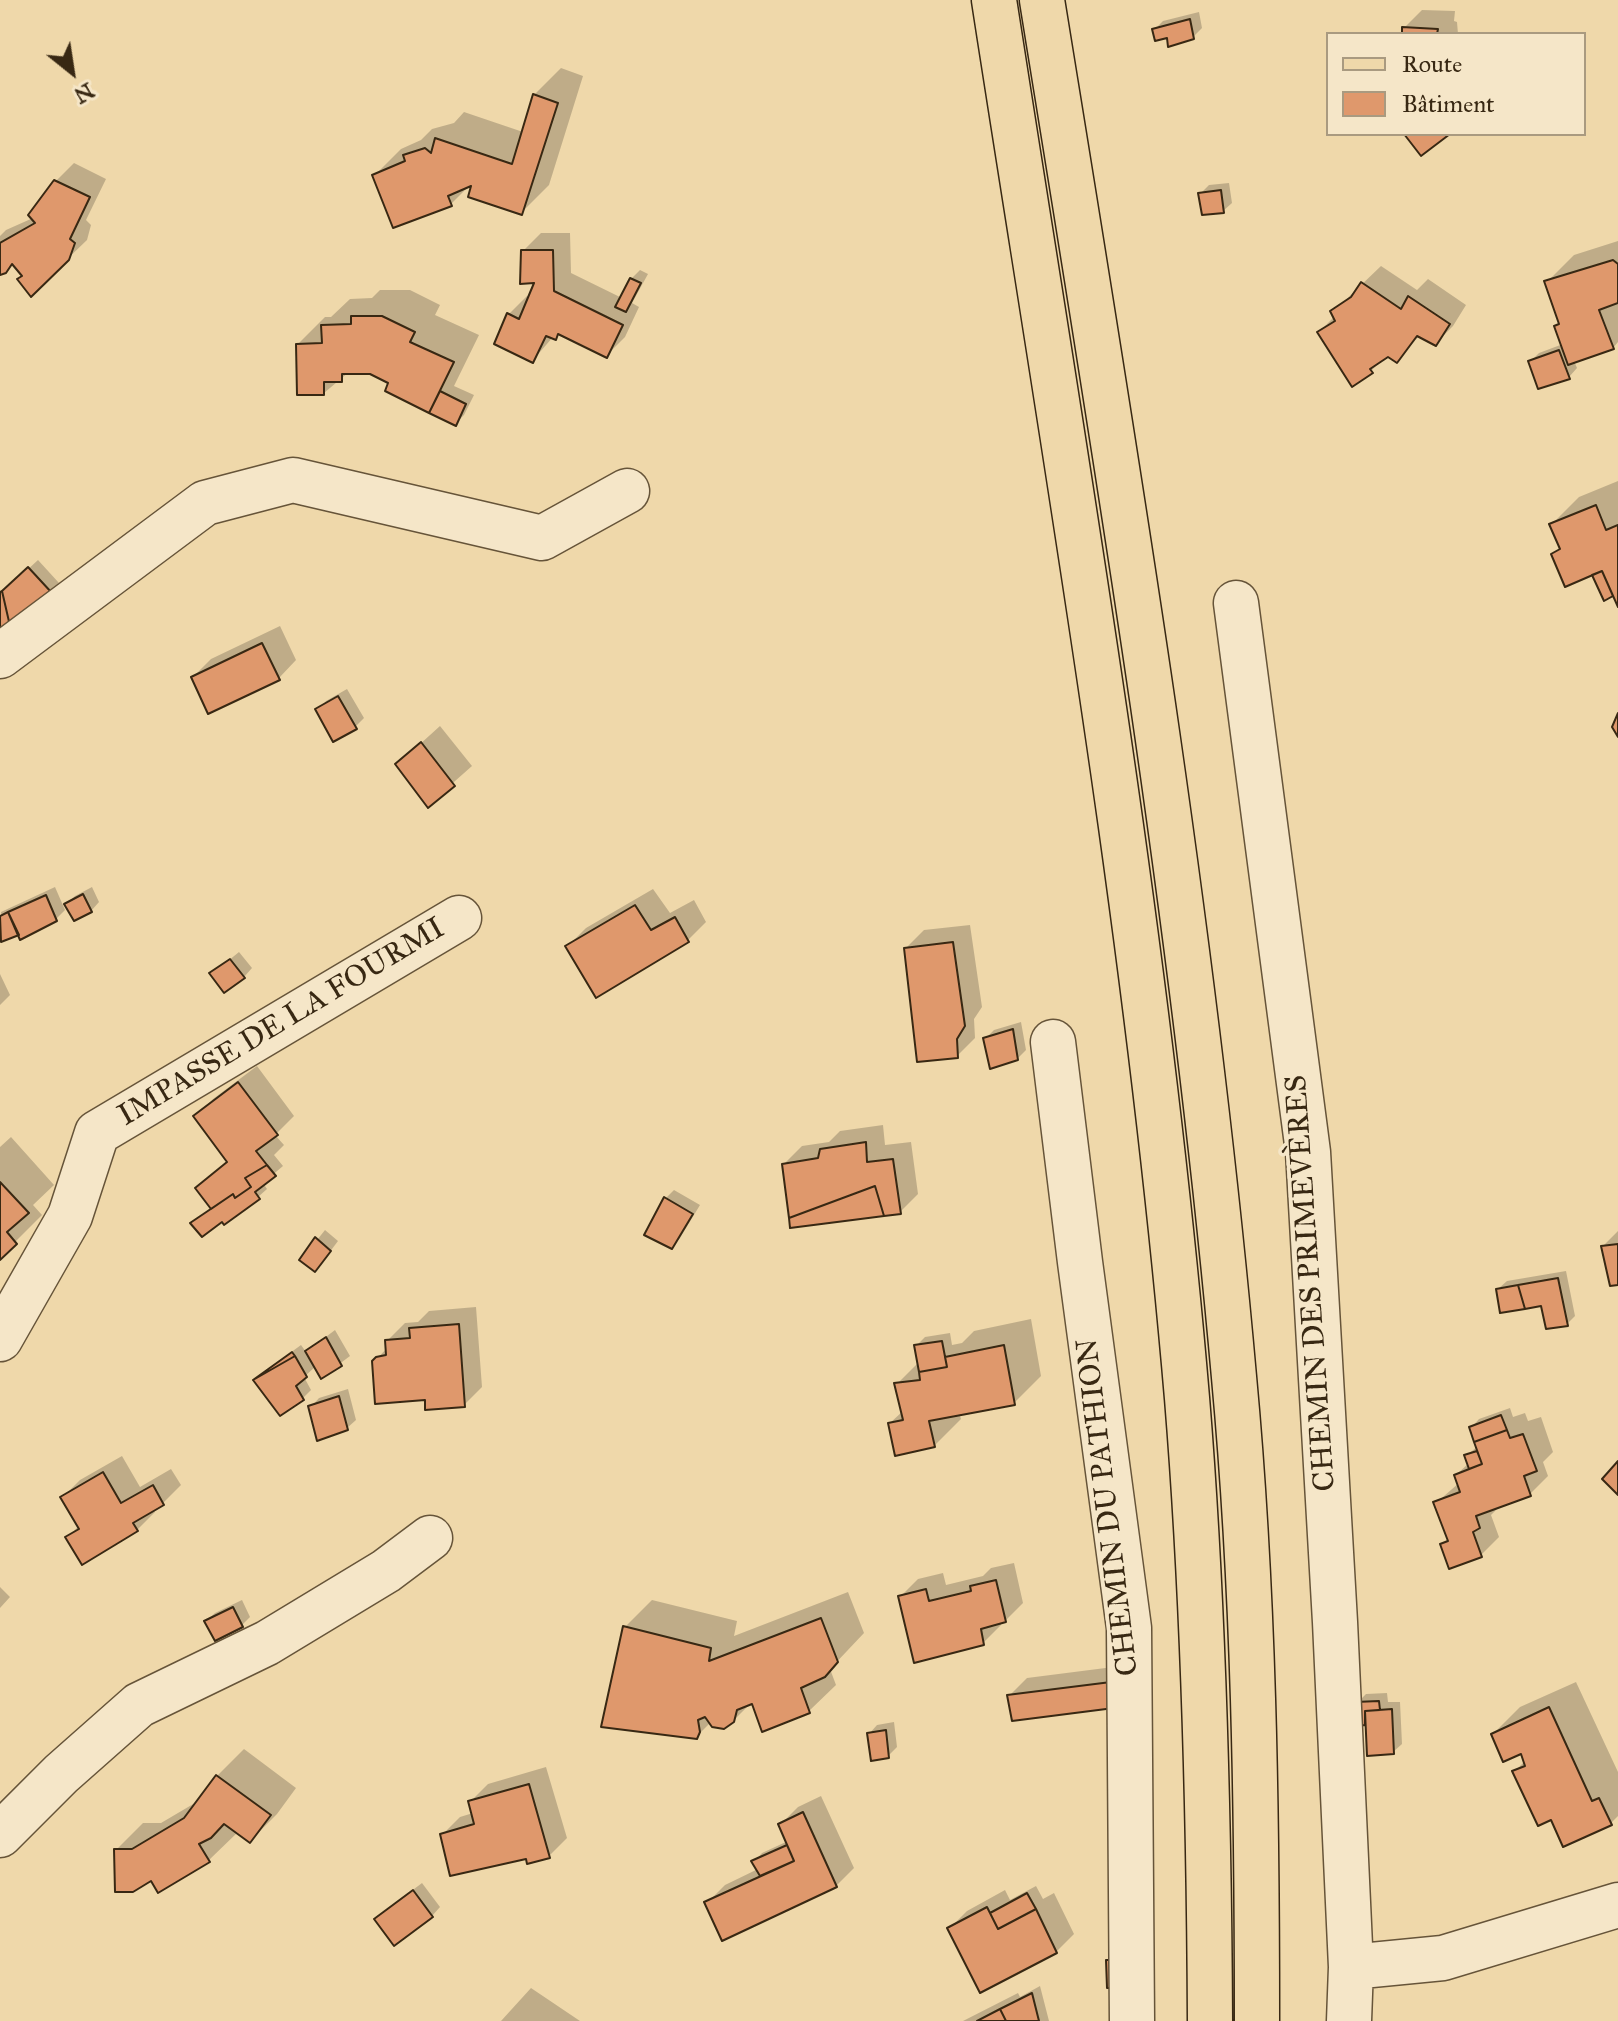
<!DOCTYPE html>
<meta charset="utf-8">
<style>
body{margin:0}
#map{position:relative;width:1618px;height:2021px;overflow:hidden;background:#efd8aa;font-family:"IM FELL Great Primer",serif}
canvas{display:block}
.legend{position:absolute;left:1326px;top:32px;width:260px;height:104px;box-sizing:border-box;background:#f5e6c8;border:2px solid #a99a80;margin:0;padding:10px 14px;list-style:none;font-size:24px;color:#382813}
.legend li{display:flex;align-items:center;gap:16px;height:40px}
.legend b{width:40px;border:2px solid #a99a80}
.north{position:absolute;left:32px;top:32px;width:80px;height:80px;-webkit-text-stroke:6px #f5e6c8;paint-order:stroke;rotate:150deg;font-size:22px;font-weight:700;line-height:32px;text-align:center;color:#382813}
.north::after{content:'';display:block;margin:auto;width:28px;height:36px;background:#382813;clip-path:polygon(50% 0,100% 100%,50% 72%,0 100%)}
</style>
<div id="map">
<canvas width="1618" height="2021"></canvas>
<ul class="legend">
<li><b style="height:10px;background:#efd8aa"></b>Route</li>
<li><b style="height:22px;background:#df986c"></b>Bâtiment</li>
</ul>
<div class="north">N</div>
</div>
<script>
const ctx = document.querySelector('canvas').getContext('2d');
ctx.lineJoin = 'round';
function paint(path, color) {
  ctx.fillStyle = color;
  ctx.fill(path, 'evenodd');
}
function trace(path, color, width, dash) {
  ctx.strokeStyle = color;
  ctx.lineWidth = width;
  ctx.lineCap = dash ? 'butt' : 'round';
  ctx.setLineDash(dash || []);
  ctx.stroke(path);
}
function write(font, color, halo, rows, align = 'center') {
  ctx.font = font + ' "IM FELL Great Primer",serif';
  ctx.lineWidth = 7;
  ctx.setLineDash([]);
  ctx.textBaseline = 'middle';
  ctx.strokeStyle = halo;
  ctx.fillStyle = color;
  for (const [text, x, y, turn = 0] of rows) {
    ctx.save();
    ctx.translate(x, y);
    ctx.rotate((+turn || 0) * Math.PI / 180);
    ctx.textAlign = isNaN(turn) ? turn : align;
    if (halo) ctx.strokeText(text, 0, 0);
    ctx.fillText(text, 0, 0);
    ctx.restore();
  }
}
paint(new Path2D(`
 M1422,10l33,1 -1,10 3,1 1,12h-54v-6z
 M1199,12l3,16 -9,9 -25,-1 -14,-6 9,-9z
 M561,68l22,8 -34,109 -27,27 -48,-31 -23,23 -77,-28 27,-27 20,-9 11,-11 22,-6 10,-11 59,20 11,-37z
 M74,163l32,16 -20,41 5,5 -4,15 -56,54 -7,-19 -11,-12 -13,9v-36l6,-6 27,-12 23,-37z
 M1229,183l3,20 -9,8 -23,-17 9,-9z
 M541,233h29l1,40 51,25 9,-19 9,-9 8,4 -16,29 7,4 -14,30 -18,18 -47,-22 -7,4 -20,23 -24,-46 18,-18 3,2 7,-17 -14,-30z
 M1618,241v101l-5,6 -39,13 3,7 -8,9 -38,-16 8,-8 24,-9 -7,-18 4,-4 -13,-40 27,-27z
 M1381,266l36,24 11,-11 38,26 -13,21 -18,18 -15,-9 -23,26 -9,-7 -17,17 -52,-39 16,-16 -2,-4z
 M380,290h30l30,15 -5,10 44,20 -25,51 20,9 -10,20 -8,8 -68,-33 3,-8 -21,-10h-21l-25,21 -26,-49 27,-27h6l19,-18 22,-1z
 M1618,481v122l-4,-9 -9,4 -11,-26 -40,-18 7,-7 -9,-23 27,-27z
 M38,560l21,23 -59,45v-33z
 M280,626l16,34 -17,18 -86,-1 18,-18z
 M347,689l17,29 -9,9 -37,-17 8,-9z
 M440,726l32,40 -44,39 -30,-41z
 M55,887l10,23 -9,9 -35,18 -1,-4 -18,6 -1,-27z
 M92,887l7,15 -8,9 -25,-7 9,-8z
 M653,889l17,24 24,-13 12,22 -18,18 -120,6 18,-18z
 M970,925l12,82 -8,12 1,19 -18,18 -51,-108 18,-18z
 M239,952l13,16 -8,9 -32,-3z
 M0,974l10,21 -10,10z
 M1021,1022l5,28 -9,9 -32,-20 9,-9z
 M257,1066l37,50 -19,19 9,10 -10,10 9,11 -20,17 4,6 -9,8 -36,23 -30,3 20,-16 -14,-19 30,-28 -32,-43 17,-18z
 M883,1125l2,20 26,-3 7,52 -18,18 -116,-48 18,-18 27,-4 11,-11z
 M11,1137l43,48 -21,20 9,10 -42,42v-110z
 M674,1190l26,15 -20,33 -8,9 -6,-49z
 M325,1230l13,11 -15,20 -21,-2z
 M1618,1231v52l-15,-37z
 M1566,1271l9,45 -8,8 -24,-21 -45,-14 9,-8z
 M476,1307l6,80 -18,18 -37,-7 -53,-36 13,-14v-7l18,-18 13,-1 11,-11z
 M1031,1319l10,57 -27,27 -55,10 2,6 -27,27 -44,-23 13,-12 -6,-27 22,-22 -3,-16 9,-9 25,-4 2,12 10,-2 12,-12z
 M335,1330l15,26 -28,21 -6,-11 -12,11 7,13 -8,8 -39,-26 37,-27 5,7z
 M348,1389l8,31 -9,8 -36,-21 8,-9z
 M1510,1408l3,9 12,-4 3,8 13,-4 12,35 -10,10 5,14 -18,18 -34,12 1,3 -6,6 8,22 -18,18 -39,-11 7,-6 -13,-35 23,-20 -3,-8 13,-12 -3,-7 12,-10 -7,-18 8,-9z
 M122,1456l18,31 31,-18 10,16 -18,18 -10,6 2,3 -18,18 -70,7 12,-11 -17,-28 18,-18z
 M1014,1563l9,40 -18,18 -4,1v3l-18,18 -83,-46 18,-18 25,-6 3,12 37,-9 8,-8z
 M0,1587l10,10 -10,11z
 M848,1592l16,41 -34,36 6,16 -27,26 -56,-10 -24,24 -18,-3 -15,15 -71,-110 27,-27 85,21 -3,15z
 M242,1600l8,17 -8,8 -36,-4 9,-8z
 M1129,1665l2,23 -122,8 18,-18z
 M1576,1682l42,90v44l-8,8 -58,-6 -37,-47 10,-10 -3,-9 -29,-18 27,-27z
 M1387,1693l1,9h12l2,42 -9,8 -26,-29 -9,1 -1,-21 9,-9z
 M894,1722l3,25 -9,9 -19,-22 8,-9z
 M244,1749l52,39 -19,26 -27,27 -12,-9 -29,28 -57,18 -36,-28 27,-27h18l39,-23 17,-24z
 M546,1767l21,71 -18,18h-21l-86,-21 18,-18 13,-4 -3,-11 18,-18z
 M821,1796l33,72 -18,18 -129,17 18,-18 33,-16 -4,-7 8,-9 26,-12 -8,-16 18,-18z
 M422,1883l18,24 -8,9 -47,-5z
 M1036,1886l7,13 11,-6 20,41 -18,18 -107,-23 18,-18 38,-21 5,10z
 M1040,1986l9,35h-86l55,-28 2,4z
 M531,1988l49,33h-79z`), '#0003');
const building = new Path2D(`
 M1190,19l4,20 -26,8 -1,-9 -12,3 -3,-12z
 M1402,27l36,2 -1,5h-35z
 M533,94l25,9 -36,112 -54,-18 3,-11 -23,10 4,10 -59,22 -21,-53 33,-14 -2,-6 22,-7 6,5 4,-15 77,26z
 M1404,134h46l-29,22z
 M54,180l36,17 -20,42 5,4 -6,17 -38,37 -14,-18 5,-3 -10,-12 -6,9 -6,2v-32l35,-20 -7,-8z
 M1221,190l3,23 -22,2 -4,-22z
 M521,250h32l1,41 69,34 -16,33 -49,-24 -2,6 -10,-4 -13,27 -39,-19 13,-31 12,6 15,-36 -14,1z
 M1613,260l5,4v39l-19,7 15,39 -46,16 -14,-39 5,-2 -15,-43z
 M630,278l11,5 -15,29 -11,-5z
 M1361,282l40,27 7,-13 42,28 -14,22 -19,-10 -20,27 -9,-6 -18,12 3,4 -21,14 -35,-55 18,-11 -5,-10 21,-14z
 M351,316h31l33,16 -5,10 44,20 -25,51 -44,-22 3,-8 -18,-9h-28v8h-18v13h-27l-1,-51 26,-1 -1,-18 30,-1z
 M1559,350l11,29 -32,10 -10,-28z
 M440,391l26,13 -10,22 -27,-13z
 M1596,505l10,25 12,-5v82l-16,-36 -37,16 -14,-33 9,-5 -11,-25z
 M28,567l24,26 -42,33 -8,-35z
 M1602,571l11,25 -9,5 -12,-26z
 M2,591l8,35 -10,4v-38z
 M262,643l18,37 -72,34 -17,-37z
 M338,696l19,33 -24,13 -18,-33z
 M1618,713v24l-6,-10z
 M421,742l34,44 -27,22 -33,-44z
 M83,894l9,18 -18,9 -10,-17z
 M46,895l11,26 -37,19 -12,-28z
 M635,905l16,25 24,-13 14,25 -93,56 -31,-52z
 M8,912l11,23 -18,7 -1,-26z
 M953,942l12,84 -8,13 1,19 -41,4 -13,-114z
 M230,959l15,19 -21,15 -15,-20z
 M1013,1029l5,31 -28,9 -7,-31z
 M238,1082l40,53 -22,16 11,14 -22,13 6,9 -16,11 -2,-4 -22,15 -16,-21 32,-26 -34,-46z
 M866,1142l1,20 26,-3 8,55 -17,2 -9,-30 -86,32 -7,-54 36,-6 2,-9z
 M267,1165l9,11 -21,16 5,7 -36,26 -2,-3 -20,15 -12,-14 43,-29 2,4 16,-11 -6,-9z
 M0,1182l29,31 -22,19 10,12 -17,16z
 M875,1186l9,30 -94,12 -1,-10z
 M664,1197l29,17 -21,35 -28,-14z
 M315,1237l16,14 -16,21 -16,-12z
 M1618,1244v41l-8,1 -9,-40z
 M1558,1278l10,48 -22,3 -5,-23 -16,3 -7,-24z
 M1518,1285l7,24 -25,4 -4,-24z
 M459,1324l6,83 -40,3v-10l-50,4 -3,-43 4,-4 10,-2 -1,-15 25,-2 -1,-10z
 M326,1337l16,29 -21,13 -16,-28z
 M942,1341l5,26 -28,5 -5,-27z
 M1004,1345l11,60 -86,16 6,26 -40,9 -7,-33 15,-3 -9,-37 26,-3 -1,-8 28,-5 -2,-10z
 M292,1352l3,4 -42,24z
 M295,1356l12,21 -11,9 8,14 -24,16 -27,-36z
 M339,1396l9,34 -31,11 -9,-35z
 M1501,1415l6,15 -33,12 -5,-15z
 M1507,1430l3,8 13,-4 14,37 -13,5 7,20 -55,20 4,12 -7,4 9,25 -33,12 -9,-25 8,-3 -15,-39 27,-10 -6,-17 28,-11 -8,-22z
 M1477,1451l5,13 -13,5 -5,-14z
 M1618,1461v34l-16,-16z
 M103,1472l18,31 32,-18 11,20 -31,18 5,8 -56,34 -17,-28 14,-8 -19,-32z
 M996,1580l10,42 -25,7 3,16 -70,18 -16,-67 28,-7 3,12 42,-10 -1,-5z
 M233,1607l10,20 -28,14 -11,-20z
 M821,1618l17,44 -13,15 -24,11 9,25 -48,19 -10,-28 -15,6 -3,12 -10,7 -12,-2 -7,-10 -7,3 2,12 -3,7 -96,-12 22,-101 88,22 -2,13z
 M1111,1682l3,26 -102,13 -5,-26z
 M1379,1701l1,9 -15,1v14l-9,1 -1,-24z
 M1549,1707l43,94 7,-3 13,27 -49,22 -12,-27 -13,6 -26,-55 13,-5 -4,-12 -18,8 -12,-28z
 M1392,1709l2,45 -27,2 -2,-45z
 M886,1730l3,28 -18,3 -4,-28z
 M216,1775l55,40 -21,28 -26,-19 -13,14 -12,6 11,18 -52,31 -7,-12 -18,11h-18l-1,-43h18l52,-31z
 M529,1784l21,74 -23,6 -1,-5 -76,17 -10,-42 34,-10 -6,-23z
 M803,1812l34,75 -115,54 -18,-39 90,-41 -16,-37z
 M787,1845l7,16 -34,15 -9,-15z
 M413,1890l20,27 -39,29 -20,-27z
 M1027,1893l9,16 -38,20 -8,-16z
 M987,1907l11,22 38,-20 21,44 -77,40 -33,-65z
 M1106,1960h11l-3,28h-7z
 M1032,1993l7,28h-33l-6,-12z
 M1000,2009l6,12h-29z`);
paint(building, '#df986c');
trace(building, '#382813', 2);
const minor = new Path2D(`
 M1236,603l72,549 27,470 16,345 -2,54
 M0,656l205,-153 88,-23 249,58 85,-47
 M1053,1042l27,220 49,366 3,393
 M0,1339l70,-123 27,-83 362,-215
 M0,1835l61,-61 78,-69 128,-62 119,-72 44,-33
 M1351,1967l92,-9 175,-53`);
const major = new Path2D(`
 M994,0c72,465 153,929 193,1398 17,207 22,415 23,623
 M1042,0c74,457 151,916 192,1377 20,214 23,430 23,644`);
trace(minor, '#665439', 47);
trace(major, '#382813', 47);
trace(minor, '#f5e6c8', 44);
trace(major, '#efd8aa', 44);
write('30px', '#382813', '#f5e6c8', [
 ["IMPASSE DE LA FOURMI",282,1023,-31],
 ["CHEMIN DES PRIMEVÈRES",1312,1283,-94],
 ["CHEMIN DU PATHION",1109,1507,-97]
]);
</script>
